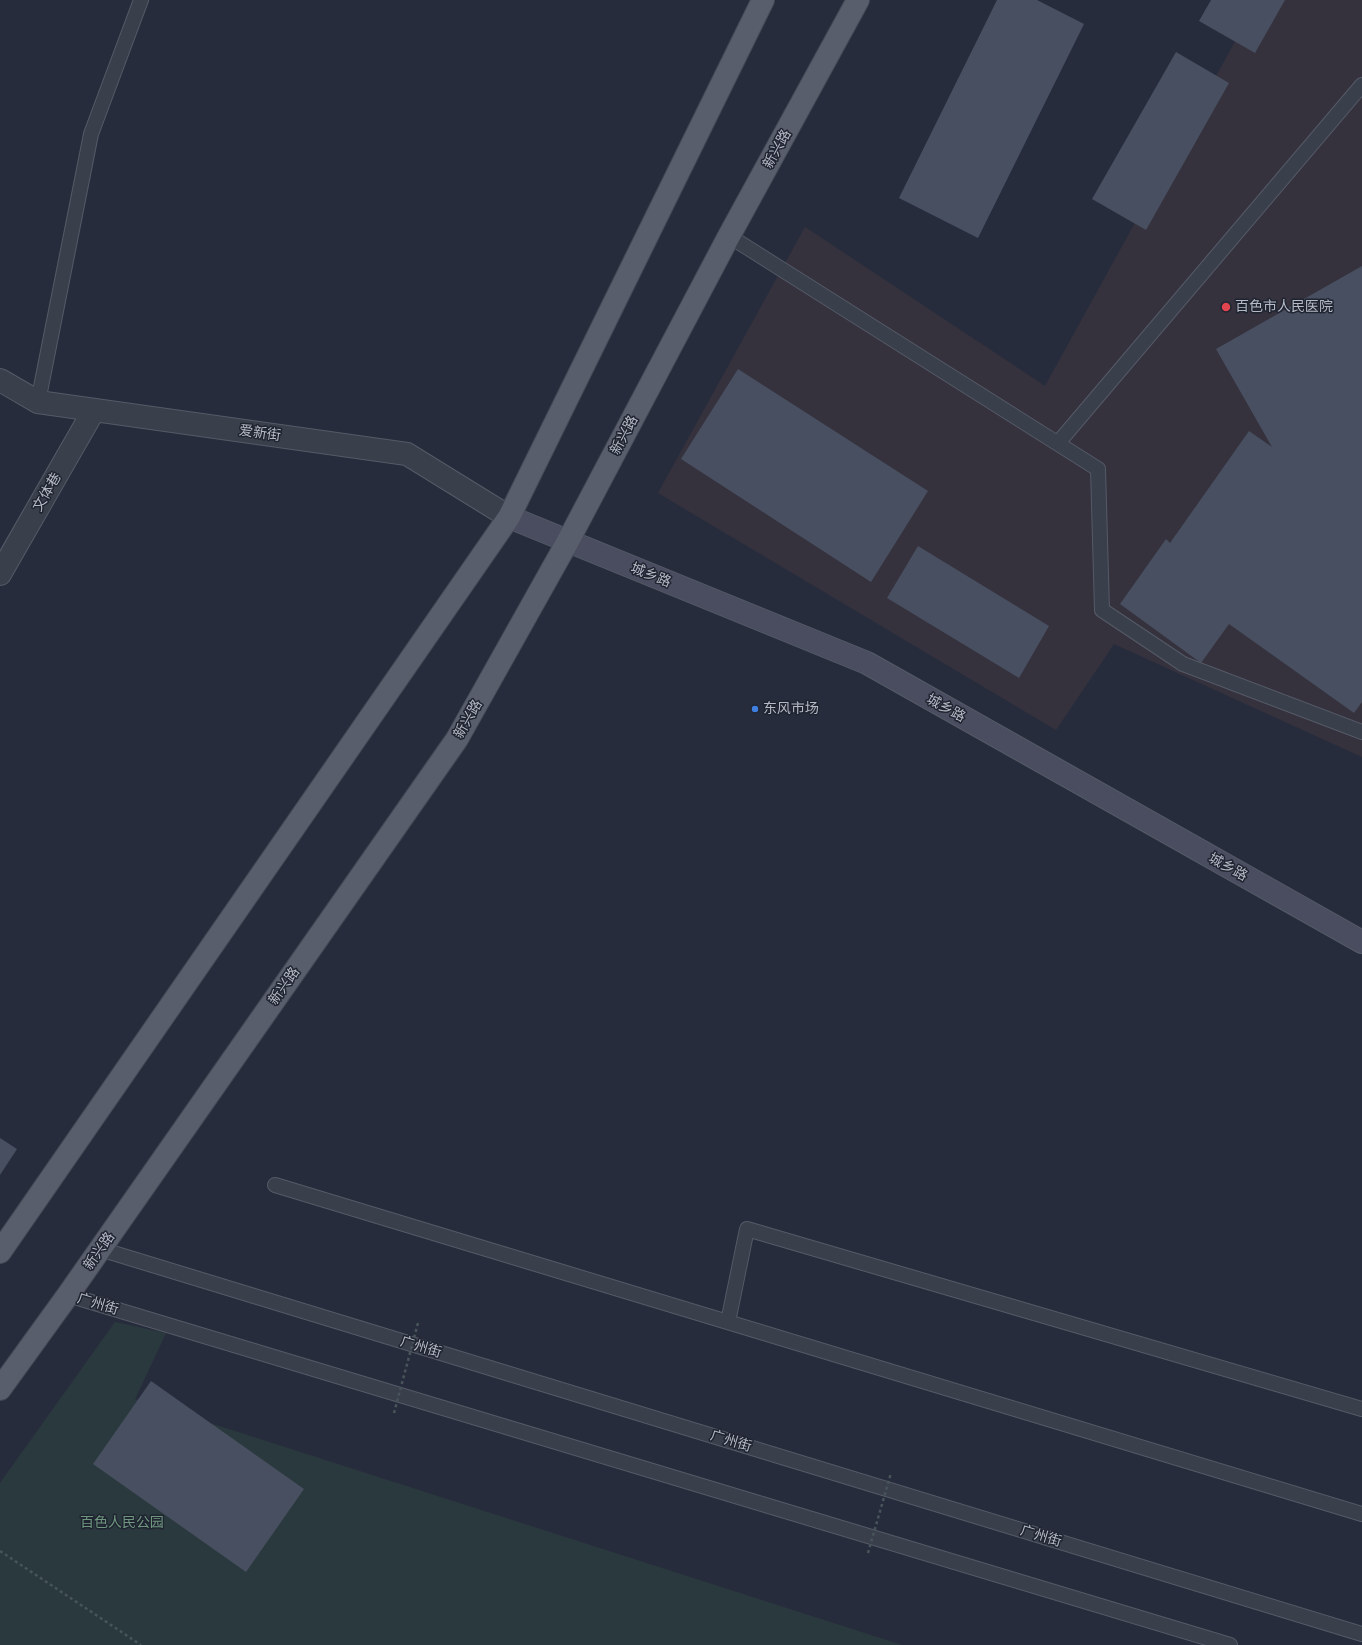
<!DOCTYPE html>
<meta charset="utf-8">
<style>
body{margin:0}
canvas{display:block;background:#272c3c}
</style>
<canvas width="1362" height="1645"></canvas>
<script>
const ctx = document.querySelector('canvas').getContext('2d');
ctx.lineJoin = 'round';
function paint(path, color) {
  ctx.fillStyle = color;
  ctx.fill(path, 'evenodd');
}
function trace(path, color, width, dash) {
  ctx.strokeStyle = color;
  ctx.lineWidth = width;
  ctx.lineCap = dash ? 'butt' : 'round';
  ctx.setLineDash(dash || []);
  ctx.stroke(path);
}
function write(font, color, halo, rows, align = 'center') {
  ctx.font = font + ' "Golos Text","Noto Sans SC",sans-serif';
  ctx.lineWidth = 3;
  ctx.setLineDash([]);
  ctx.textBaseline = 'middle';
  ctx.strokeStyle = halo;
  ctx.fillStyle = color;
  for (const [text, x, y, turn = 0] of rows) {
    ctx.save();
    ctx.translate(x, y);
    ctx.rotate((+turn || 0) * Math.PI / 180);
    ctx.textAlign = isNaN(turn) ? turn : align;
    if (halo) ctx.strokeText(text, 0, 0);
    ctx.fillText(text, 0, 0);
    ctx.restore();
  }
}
paint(new Path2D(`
 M1258,0h104v757l-248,-113 -58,86 -398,-237 147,-266 240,159z`), '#35323e');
paint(new Path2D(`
 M115,1322l51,11 -31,66 767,246h-902v-162z`), '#2a393e');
paint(new Path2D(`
 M997,0h40l47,24 -106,214 -79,-40z
 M1211,0h74l-30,53 -56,-32z
 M1176,52l53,31 -83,147 -54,-31z
 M1362,266v436l-8,11 -125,-89 -28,39 -81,-59 46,-65 4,4 79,-112 23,16 -56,-98z
 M738,369l190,122 -57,91 -190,-123z
 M918,546l131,80 -30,52 -132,-80z
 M0,1138l17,11 -17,26z
 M151,1381l153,108 -58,83 -153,-108z`), '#484f60');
const lane = new Path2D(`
 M729,236l369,233 4,141 81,54 179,68
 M38,402l53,-268 50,-134
 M1058,443l304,-358
 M275,1185l1087,329
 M100,1249l1262,385
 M68,1295l1162,350
 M728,1322l19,-93 615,180`);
const street = new Path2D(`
 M0,380l38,22 369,52 102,63
 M0,574l94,-164`);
const secondary = new Path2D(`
 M509,517l358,146 495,279`);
const primary = new Path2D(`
 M0,1252l509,-735 254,-517
 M0,1389l68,-94 389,-556 111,-198 161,-305 129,-236`);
trace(lane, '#555a67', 16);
trace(street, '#555a67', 24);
trace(secondary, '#555a67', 24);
trace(primary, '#434855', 24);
trace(new Path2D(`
 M0,1551l141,94`), '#47545a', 2.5, [3, 3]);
trace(lane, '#3a3f4c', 14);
trace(street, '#3a3f4c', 22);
trace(secondary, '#494d5f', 22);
trace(primary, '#595e6c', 22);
trace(new Path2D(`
 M394,1413l24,-90
 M868,1553l23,-80`), '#47545a', 2.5, [3, 3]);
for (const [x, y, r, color] of [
 [1226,307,5,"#e0444e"],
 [755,709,4,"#3f7fe0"]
]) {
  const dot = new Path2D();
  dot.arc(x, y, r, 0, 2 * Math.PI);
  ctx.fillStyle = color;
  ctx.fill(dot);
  trace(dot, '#1f2431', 1.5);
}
write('14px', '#b6bac7', '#1f2431', [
 ["新兴路",777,149,-61],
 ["爱新街",260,433,8],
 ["新兴路",624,435,-62],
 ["文体巷",47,492,-60],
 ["城乡路",651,575,22],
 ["城乡路",946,708,29],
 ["新兴路",468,719,-60],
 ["城乡路",1228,867,29],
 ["新兴路",284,986,-55],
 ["新兴路",99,1251,-55],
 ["广州街",98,1304,17],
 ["广州街",421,1347,17],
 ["广州街",731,1441,17],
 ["广州街",1041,1536,17]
]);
write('14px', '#b6bac7', '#1f2431', [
 ["百色市人民医院",1235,307],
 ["东风市场",763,709]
], 'left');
write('14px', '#70967f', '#1f2431', [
 ["百色人民公园",122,1523]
]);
</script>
